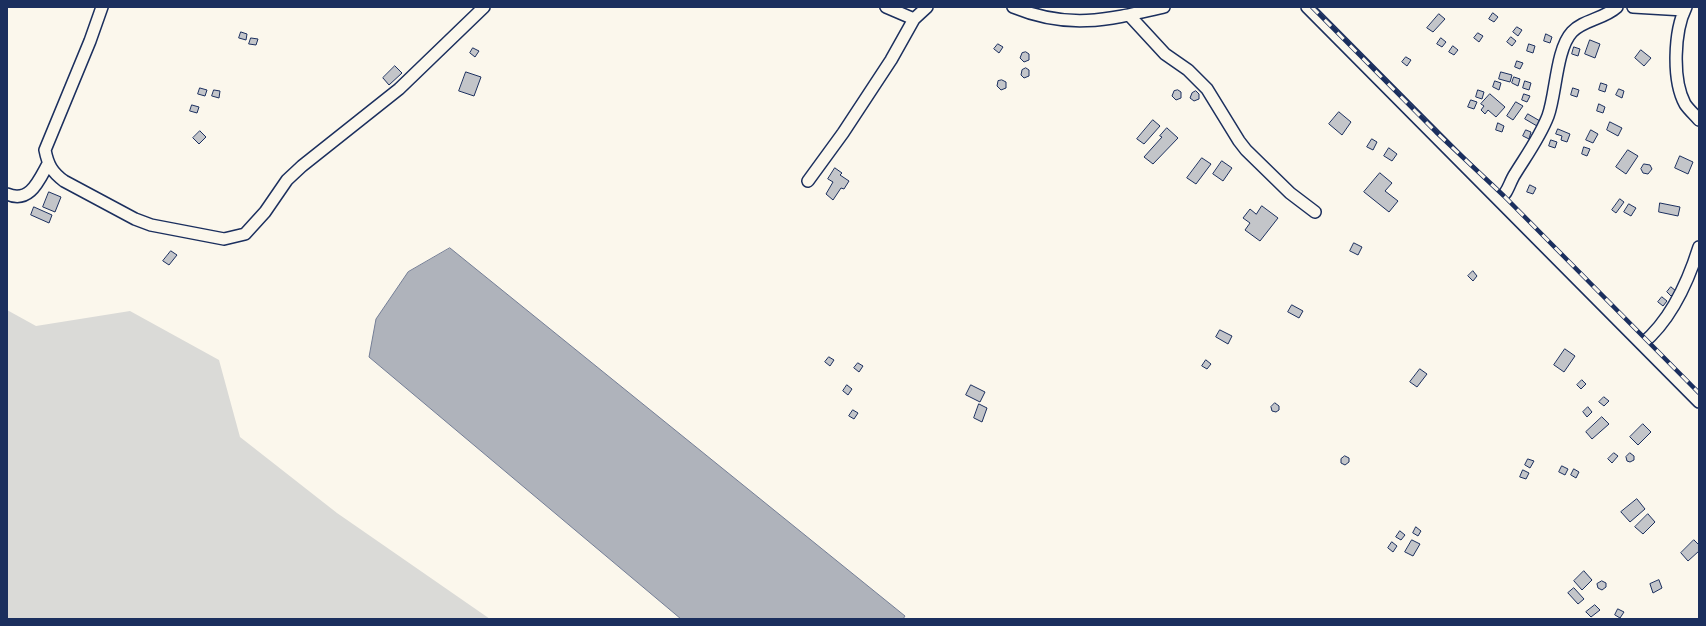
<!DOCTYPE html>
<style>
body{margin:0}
#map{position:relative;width:1706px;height:626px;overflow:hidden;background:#fbf7ec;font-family:Itim,sans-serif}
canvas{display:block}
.frame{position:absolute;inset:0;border:8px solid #1b2f5e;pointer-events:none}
</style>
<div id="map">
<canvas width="1706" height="626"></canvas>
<div class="frame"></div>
</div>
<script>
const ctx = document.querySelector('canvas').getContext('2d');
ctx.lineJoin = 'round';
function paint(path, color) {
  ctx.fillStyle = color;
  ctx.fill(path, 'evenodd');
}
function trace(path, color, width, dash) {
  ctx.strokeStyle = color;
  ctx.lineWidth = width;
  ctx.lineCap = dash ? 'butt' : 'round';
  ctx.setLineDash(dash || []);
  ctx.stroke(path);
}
paint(new Path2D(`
 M7,310l29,16 94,-15 89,49 21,77 97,76 153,106h-483z`), '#dadad7');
const water = new Path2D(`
 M450,248l455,368 -2,3h-222l-312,-262 7,-38 32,-47z`);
paint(water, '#afb3bb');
trace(water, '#747e96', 1);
const building = new Path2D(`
 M1493,13l5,4 -4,5 -5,-3z
 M1439,14l6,5 -12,13 -6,-4z
 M1517,27l5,3 -4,6 -5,-4z
 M241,32l6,2 -1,6 -7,-2z
 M1478,33l5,3 -4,6 -5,-4z
 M1546,34l6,3 -2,6 -6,-2z
 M1511,37l5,4 -4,5 -5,-4z
 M251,38l7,1 -2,6 -7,-1z
 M1441,38l5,4 -4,5 -5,-3z
 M1590,40l10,4 -5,14 -10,-4z
 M998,44l5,3 -4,6 -5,-4z
 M1529,44l6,2 -2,7 -6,-2z
 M1453,46l5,4 -4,5 -5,-3z
 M1574,47l6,2 -2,7 -6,-2z
 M473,48l6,3 -4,6 -5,-4z
 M1641,50l10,8 -7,8 -9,-8z
 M1026,52l3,2v6l-5,2 -4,-4 2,-5z
 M1406,57l5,3 -4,6 -5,-4z
 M1517,61l6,2 -3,6 -5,-2z
 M395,66l7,7 -13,12 -6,-7z
 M1026,68l3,2v6l-5,2 -3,-3 1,-5z
 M466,72l15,5 -7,19 -15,-5z
 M1501,72l11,3 -2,7 -11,-3z
 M1514,77l6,2 -2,7 -6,-3z
 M1002,80l4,2v6l-5,2 -4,-4 1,-5z
 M1495,81l6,2 -2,7 -6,-3z
 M1525,81l6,2 -2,7 -6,-2z
 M1601,83l6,2 -2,7 -6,-2z
 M200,88l7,2 -2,6 -7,-2z
 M1573,88l6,2 -2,7 -6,-2z
 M1619,89l5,2 -2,7 -6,-3z
 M214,90l6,1 -1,7 -7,-2z
 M1178,90l3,2v6l-5,2 -4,-4 2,-5z
 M1478,90l6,2 -2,7 -6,-2z
 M1196,91l3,3v5l-5,2 -4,-3 2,-5z
 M1490,94l15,13 -9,10 -8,-7 -3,4 -4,-4 3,-4 -3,-2z
 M1524,94l6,2 -3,6 -5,-2z
 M1471,100l6,2 -3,7 -6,-2z
 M1516,102l7,4 -10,14 -6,-4z
 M1599,104l6,3 -2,6 -6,-2z
 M192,105l7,2 -2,6 -7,-2z
 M1339,112l12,10 -9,13 -13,-11z
 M1528,114l12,7 -3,5 -12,-7z
 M1153,120l7,6 -16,18 -7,-5z
 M1610,122l12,6 -4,8 -11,-6z
 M1498,123l6,3 -2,6 -6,-2z
 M1167,128l11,10 -25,26 -9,-7 18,-20 -2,-1z
 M1558,129l12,5 -3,8 -6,-2 1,-4 -6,-2z
 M1526,130l5,2 -2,7 -6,-3z
 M1591,130l7,4 -5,9 -7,-3z
 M200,131l6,6 -7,7 -6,-6z
 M1372,139l5,3 -4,8 -6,-3z
 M1551,140l6,2 -2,6 -6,-2z
 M1584,147l6,2 -3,7 -5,-2z
 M1389,148l8,6 -5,7 -8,-5z
 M1628,150l10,6 -12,18 -10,-7z
 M1680,156l13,6 -5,12 -13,-6z
 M1202,158l9,6 -15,20 -9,-6z
 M1222,161l10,7 -9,13 -10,-7z
 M1644,164l6,1 2,4 -4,5 -5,-1 -2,-4z
 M835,168l7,5 -2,2 9,6 -5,8 -3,-1 -8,12 -7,-6 7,-12 -5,-3z
 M1380,173l12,10 -7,8 13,10 -9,11 -25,-20z
 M1530,185l6,3 -3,6 -6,-2z
 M49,192l12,5 -6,15 -12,-5z
 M1620,199l4,3 -8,11 -4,-3z
 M1660,203l20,4 -2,9 -19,-4z
 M1629,204l7,4 -5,8 -7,-4z
 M1262,206l16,12 -18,23 -15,-11 5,-7 -7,-5 7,-9 6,5z
 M34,207l18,8 -3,8 -18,-8z
 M1354,243l8,4 -4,8 -8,-4z
 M171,251l6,4 -8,10 -6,-4z
 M1473,271l4,5 -4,5 -5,-5z
 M1671,287l5,4 -5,5 -4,-4z
 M1662,297l5,4 -4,5 -5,-4z
 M1292,305l11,6 -4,7 -11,-6z
 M1220,330l12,6 -4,8 -12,-7z
 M1565,349l10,7 -11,16 -10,-7z
 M829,357l5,3 -4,6 -5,-4z
 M1206,360l5,4 -4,5 -5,-3z
 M858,363l5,3 -4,6 -5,-4z
 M1420,369l7,5 -10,13 -7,-5z
 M1582,380l4,4 -5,5 -4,-4z
 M847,385l5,4 -4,6 -5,-4z
 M971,385l14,7 -5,10 -14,-7z
 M1604,397l5,4 -5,5 -5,-4z
 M1275,403l4,3v4l-3,2 -4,-1 -1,-4z
 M979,404l8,4 -5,14 -8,-4z
 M1588,407l4,5 -5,5 -4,-5z
 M853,410l5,3 -4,6 -5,-3z
 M1602,417l7,7 -17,15 -6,-7z
 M1643,424l8,8 -13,13 -8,-8z
 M1614,453l4,3 -6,7 -4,-4z
 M1630,453l4,3v4l-4,2 -3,-1 -1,-4z
 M1345,456l4,2v4l-4,3 -4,-2v-4z
 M1528,459l6,2 -4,7 -5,-3z
 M1562,466l6,3 -3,6 -6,-3z
 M1574,469l5,3 -3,6 -5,-3z
 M1523,470l6,3 -3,6 -6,-2z
 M1637,499l8,10 -15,13 -9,-10z
 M1648,514l7,8 -12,12 -8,-7z
 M1416,527l5,4 -3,5 -5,-3z
 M1400,531l5,4 -4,5 -5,-3z
 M1412,540l8,4 -7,12 -8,-4z
 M1694,540l5,5v6l-11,10 -7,-8z
 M1392,542l5,4 -4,6 -5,-4z
 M1584,571l8,9 -10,10 -8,-9z
 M1659,580l3,8 -9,5 -3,-9z
 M1602,581l4,2v4l-4,3 -4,-2 -1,-4z
 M1574,588l10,11 -6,5 -10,-11z
 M1595,605l5,5 -9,7 -5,-5z
 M1618,609l6,3 -4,6 -5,-3z`);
paint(building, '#c3c5c9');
trace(building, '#1b2f5e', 1);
const street = new Path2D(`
 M102,7l-12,34 -45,109c3,15 7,22 19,31l71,38 16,6 73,14 21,-5 20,-22 22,-32 15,-14 97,-77 85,-82
 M886,7l28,12
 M1013,7c56,23 95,13 151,0
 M1307,7l392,395
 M1633,7l51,3
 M1686,7c-12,24 -14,73 -1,97 4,6 10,11 14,16
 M1129,15l36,39 23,16 19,19 32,52 7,9 44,43 25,19
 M808,181l35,-48 48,-73 23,-41 13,-12
 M7,194c23,10 32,-14 41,-30
 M1499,199c9,-5 10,-16 16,-25 11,-18 25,-37 33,-58 8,-21 8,-67 24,-84 11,-12 32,-13 45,-25
 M1642,344c29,-24 46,-62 57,-97`);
trace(street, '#1b2f5e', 14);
trace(street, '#fbf7ec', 11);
const rail = new Path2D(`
 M1312,7l124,125 68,64 195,197`);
trace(rail, '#1b2f5e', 4.5);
trace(rail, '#fbf7ec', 3, [9]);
</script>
